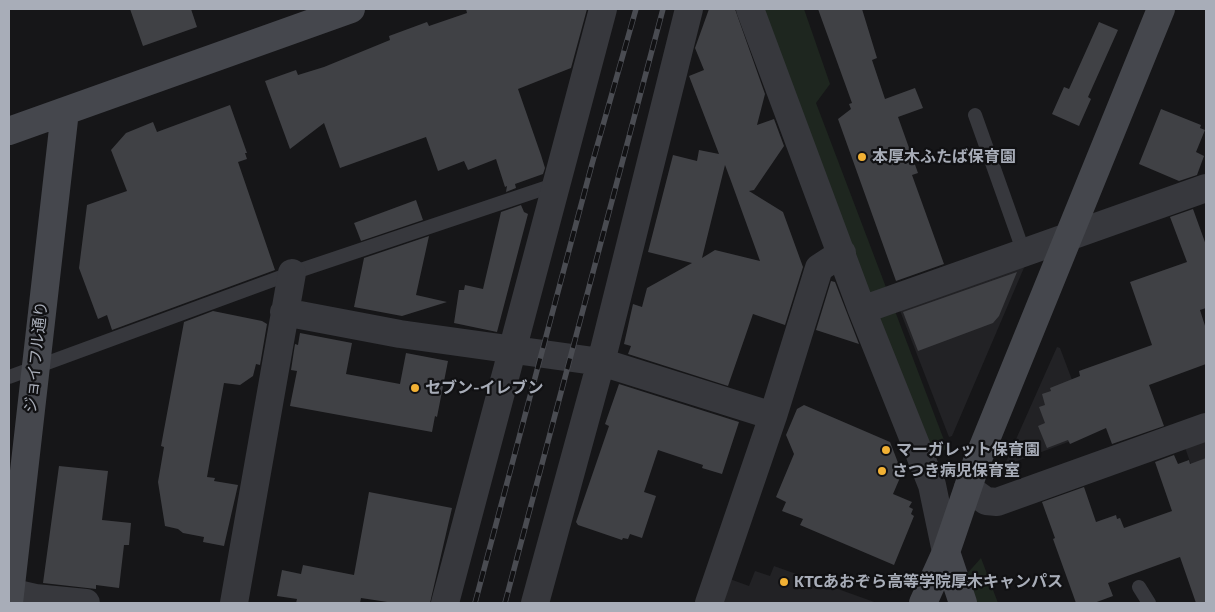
<!DOCTYPE html>
<meta charset="utf-8">
<style>
body{margin:0}
#map{position:relative;width:1215px;height:612px;overflow:hidden;background:#161618;font-family:"Exo 2",sans-serif}
canvas{display:block}
.frame{position:absolute;inset:0;border:10px solid #a8adb8;pointer-events:none}
</style>
<div id="map">
<canvas width="1215" height="612"></canvas>
<div class="frame"></div>
</div>
<script>
const ctx = document.querySelector('canvas').getContext('2d');
ctx.lineJoin = 'round';
function paint(path, color) {
  ctx.fillStyle = color;
  ctx.fill(path, 'evenodd');
}
function trace(path, color, width, dash) {
  ctx.strokeStyle = color;
  ctx.lineWidth = width;
  ctx.lineCap = dash ? 'butt' : 'round';
  ctx.setLineDash(dash || []);
  ctx.stroke(path);
}
function write(font, color, halo, rows, align = 'center') {
  ctx.font = font + ' "Exo 2","Noto Sans JP",sans-serif';
  ctx.lineWidth = 4.5;
  ctx.setLineDash([]);
  ctx.textBaseline = 'middle';
  ctx.strokeStyle = halo;
  ctx.fillStyle = color;
  for (const [text, x, y, turn = 0] of rows) {
    ctx.save();
    ctx.translate(x, y);
    ctx.rotate((+turn || 0) * Math.PI / 180);
    ctx.textAlign = isNaN(turn) ? turn : align;
    if (halo) ctx.strokeText(text, 0, 0);
    ctx.fillText(text, 0, 0);
    ctx.restore();
  }
}
paint(new Path2D(`
 M1026,263l-74,173 -3,1 -50,-129z
 M1057,347l3,1 32,85 -85,32 -2,-1z
 M1206,433v74l-23,-65z
 M774,566l103,37h-160l10,-25 22,8 6,-15 15,5z`), '#222225');
paint(new Path2D(`
 M759,9h45l26,75 -14,19 131,345 -22,16z
 M981,558l17,45h-23l-10,-27z`), '#1e261f');
paint(new Path2D(`
 M130,9h61l6,18 -54,19z
 M466,9h121l-16,59 -53,21 23,66 4,13 -2,6 -28,10 1,4 -10,4 1,-6 -2,1 -9,-28 -28,11 -4,-9 -26,10 -12,-34 -86,31 -16,-45 -34,26 -25,-68 31,-11 2,5 26,-8 66,-27 -1,-4 38,-14 2,4 38,-13z
 M709,9h26l30,85 -8,31 17,-6 10,27 -30,44 -5,1 34,21 20,55 -18,58 -32,-11 -25,72 -100,-32 3,-8 -7,-2 9,-40 9,3 5,-19 45,-25 -44,-11 25,-97 24,6 2,-11 20,4 -30,-78 15,-6 -9,-22zM725,165l6,16 29,80 -45,-11 -13,8z
 M818,9h44l15,49 -5,2 13,39 30,-11 8,20 -25,9 20,56 -6,2 32,89 -48,17 -58,-162 13,-10 -2,-5 3,-1z
 M1099,22l19,8 -30,67 3,2 -12,27 -27,-12 12,-27 5,2z
 M230,105l17,48h-2l2,6 -9,3 37,108 -163,60 -5,-15 -9,4 -19,-51 8,-63 40,-14 -16,-41 15,-17 27,-11 4,10z
 M1161,109l40,16 -1,3 5,2 -9,22 8,4 -7,19 -18,6 -40,-17z
 M416,200l7,20 -62,21 -7,-18z
 M521,205l3,7 4,2 -31,118 -43,-9 5,-33h5l1,-5 18,4 18,-77z
 M1193,209l13,36v63l-6,2 6,19v35l-57,21 15,41 -52,18 -6,-16 -36,16 -2,-4 -21,8 -9,-22 7,-3 -6,-16 6,-2 -3,-11 9,-3 -1,-3 30,-12 -1,-5 73,-26 -22,-63 57,-20 -17,-45z
 M429,236l-13,59 31,7 -45,14 -48,-9 10,-49z
 M1017,272l-18,44 -6,7 -75,28 -15,-39z
 M831,281l4,1 24,62 -43,-14z
 M213,311l49,10 5,3 -7,41 -4,-1 -3,12 -13,9 -16,-2 -17,94 8,1 -1,3 24,4 -14,61 -21,-4 1,-5 -21,-4 -5,-4 -13,-3 -7,-44 6,-35 -3,-1 23,-124z
 M300,333l52,10 -6,31 54,10 6,-31 42,8 -11,56 -2,-1 -3,16 -142,-26 7,-35 -6,-1 4,-26 3,1z
 M619,384l120,38 -17,52 -20,-6 1,-3 -45,-15 -14,42 12,4 -14,42 -12,-4 -2,5 -5,-1 -1,2 -44,-15 -2,-3 33,-96 -4,-2z
 M804,405l86,37 12,31 -9,21 19,8 -3,5 4,2 -2,5 3,2 -20,49 -94,-40 3,-6 -21,-8 4,-9 -10,-5 18,-43 -8,-19 11,-26z
 M1174,455l4,9 11,-4 1,4 16,-6v145h-10l-16,-46 -72,26 5,13 -19,7h-18l-23,-64 2,-1 -13,-36 42,-15 12,35 20,-7 1,4 3,-1 4,10 48,-17 -17,-49z
 M59,466l49,5 -6,49 29,3 -2,22h-5l-5,43 -23,-3v4l-53,-6z
 M369,492l83,16 -22,95h-36l-33,-5 -1,5h-64l1,-4 -20,-3 5,-26 19,4 2,-9 51,10z`), '#404145');
trace(new Path2D(`
 M975,115l49,138
 M9,377l283,-104 262,-88
 M1139,587l10,16`), '#37383d', 14);
trace(new Path2D(`
 M750,9l112,301 70,175 14,67
 M862,310l344,-122
 M284,312l116,22 201,28 172,54
 M968,488l18,13 11,1 209,-75
 M9,592l26,6 51,5
 M234,603l58,-330
 M445,603l158,-594
 M535,603l66,-241 88,-353
 M709,603l64,-187 46,-148 23,-15`), '#37383d', 28);
trace(new Path2D(`
 M9,131l342,-122
 M946,552l17,51
 M9,603l56,-492
 M923,603l23,-51 30,-88 185,-455`), '#45474d', 28);
const rail = new Path2D(`
 M475,603l117,-439 44,-155
 M505,603l158,-594`);
trace(rail, '#4a4c52', 5.5);
trace(rail, '#111113', 4, [11]);
for (const [x, y, r, color] of [
 [862,157,5,"#f2b134"],
 [415,388,5,"#f2b134"],
 [886,450,5,"#f2b134"],
 [882,471,5,"#f2b134"],
 [784,582,5,"#f2b134"]
]) {
  const dot = new Path2D();
  dot.arc(x, y, r, 0, 2 * Math.PI);
  ctx.fillStyle = color;
  ctx.fill(dot);
  trace(dot, '#111113', 2);
}
write('bold 16px', '#a8adb8', '#111113', [
 ["本厚木ふたば保育園",872,157],
 ["セブン-イレブン",425,388],
 ["マーガレット保育園",896,450],
 ["さつき病児保育室",892,471],
 ["KTCあおぞら高等学院厚木キャンパス",794,582]
], 'left');
write('16px', '#a8adb8', '#111113', [
 ["ジョイフル通り",36,357,-84]
]);
</script>
